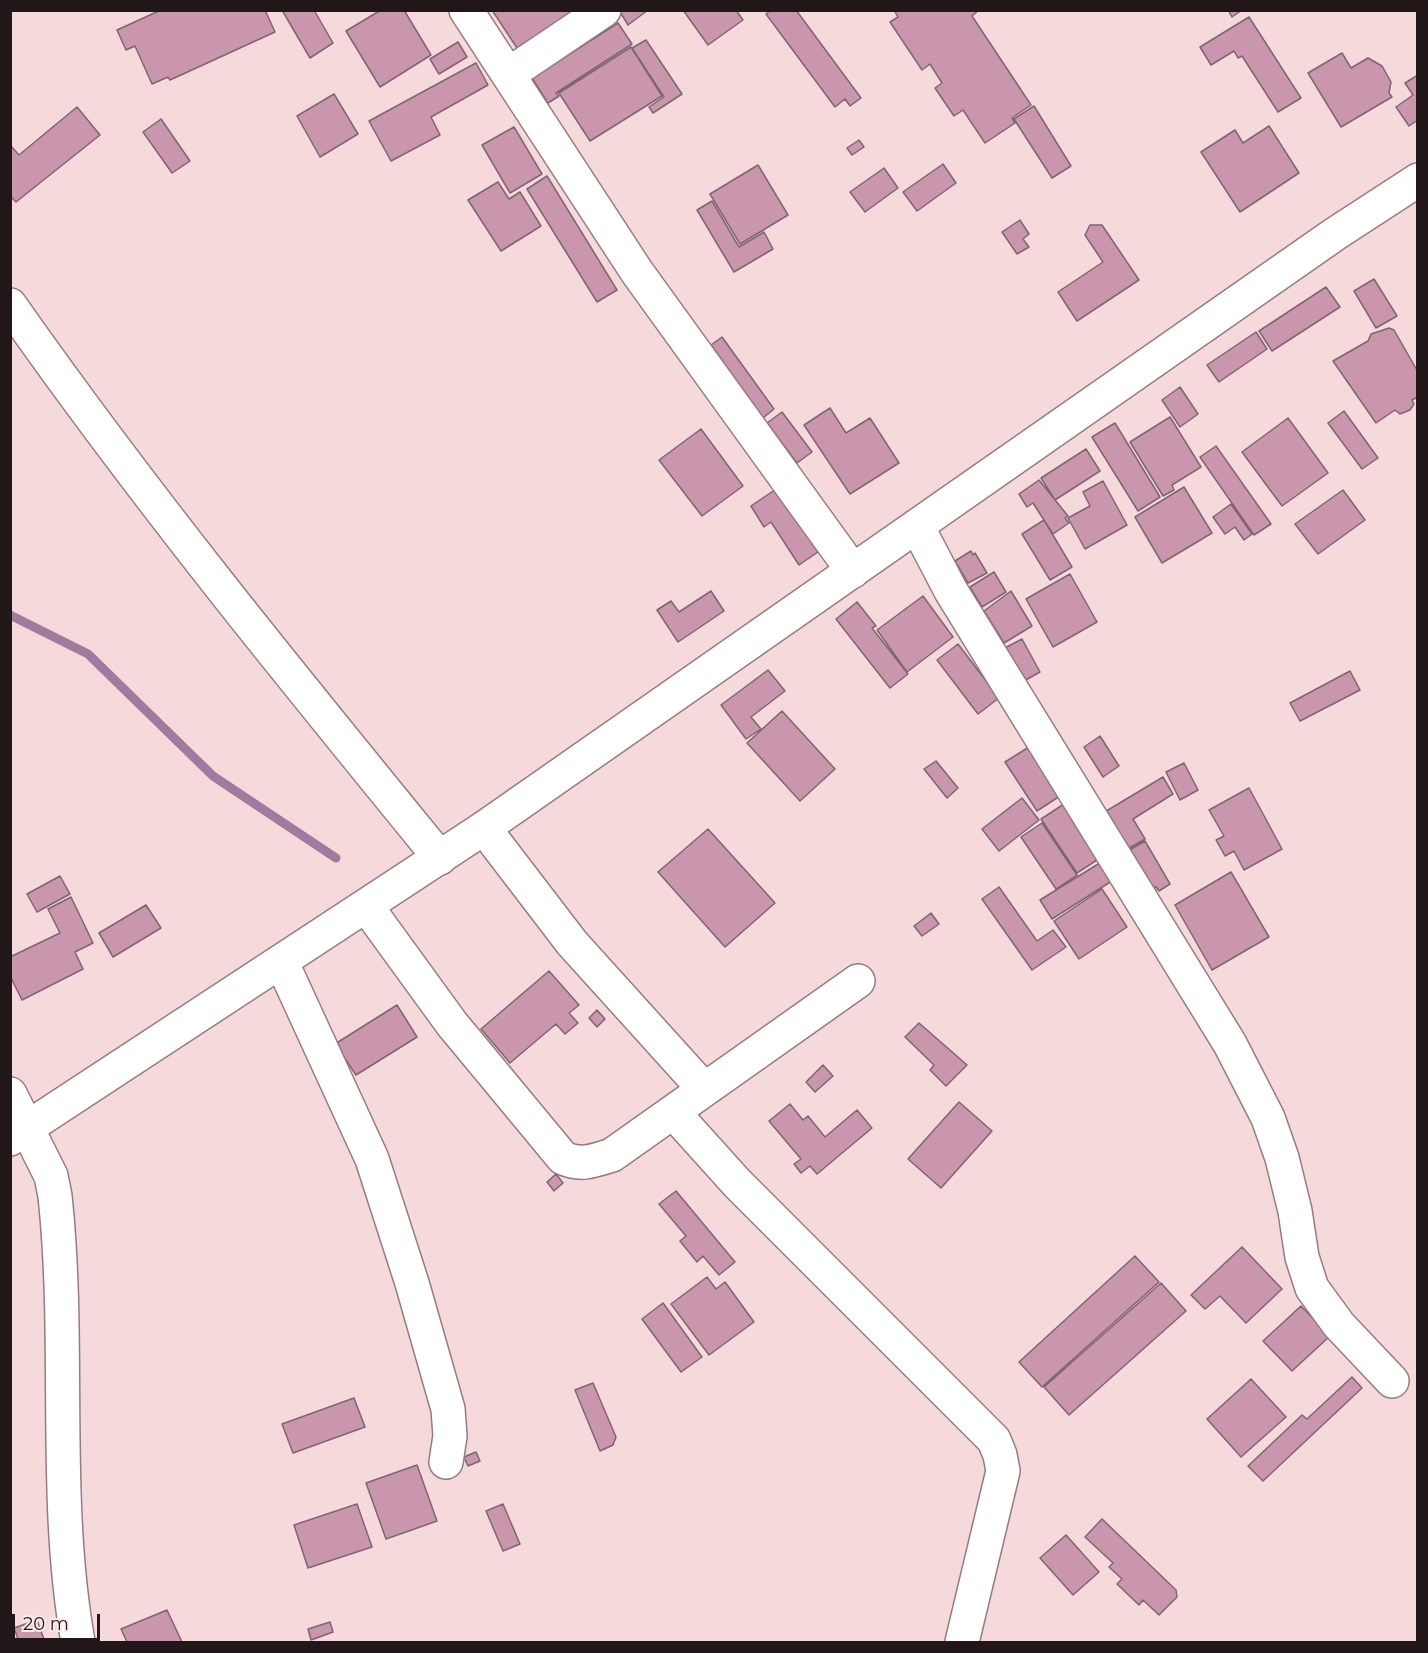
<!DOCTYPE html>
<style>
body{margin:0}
#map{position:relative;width:1428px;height:1653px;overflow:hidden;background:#f6d9db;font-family:Montserrat,sans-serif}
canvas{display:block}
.frame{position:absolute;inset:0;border:12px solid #211718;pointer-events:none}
.scale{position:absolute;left:12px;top:1614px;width:88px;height:27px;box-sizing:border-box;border:3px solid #211718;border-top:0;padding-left:8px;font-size:18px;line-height:21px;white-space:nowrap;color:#211718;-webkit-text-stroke:4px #fbe9eb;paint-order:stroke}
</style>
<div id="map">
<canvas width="1428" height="1653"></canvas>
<div class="frame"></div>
<div class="scale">20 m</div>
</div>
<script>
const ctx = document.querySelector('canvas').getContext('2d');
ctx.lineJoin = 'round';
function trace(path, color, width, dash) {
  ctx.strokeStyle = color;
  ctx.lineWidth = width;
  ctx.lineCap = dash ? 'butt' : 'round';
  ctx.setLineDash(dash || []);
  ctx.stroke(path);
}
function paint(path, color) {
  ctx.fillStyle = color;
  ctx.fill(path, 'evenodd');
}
trace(new Path2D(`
 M10,615l78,39 125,122 123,82`), '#a07a9f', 9);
const building = new Path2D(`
 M161,10h104l10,22 -105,48 -2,-3 -16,7 -17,-38 -9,4 -9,-20z
 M282,10h32l19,33 -23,15z
 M381,10h23l27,45 -51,32 -34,-56z
 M492,10h88l-61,41z
 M619,10h29l-20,15z
 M683,10h53l7,10 -35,25z
 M771,10h25l65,88 -11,8 -5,-7 -10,8 -69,-93z
 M894,10h85l-7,6 59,89 -19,13 3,5 -30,20 -22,-33 -9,6 -19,-28 7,-5 -12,-19 -8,6 -32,-48 8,-5z
 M1228,10h14l-10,7z
 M1249,17l52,81 -23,14 -36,-56 -4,2 -4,-7 -23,14 -11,-18z
 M618,23l14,21 -76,49 3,3 -11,7 -16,-25z
 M646,40l36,54 -29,19 -4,-6 15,-10 -32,-49z
 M458,42l9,15 -28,17 -9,-15z
 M631,47l31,49 -72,45 -31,-48z
 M1342,53l9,15 17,-10 14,8 9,16 -2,11 3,4 -51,30 -33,-54z
 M476,63l12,22 -57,32 9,18 -49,26 -22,-40z
 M1418,75v45l-9,6 -13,-19 17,-12 -8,-12z
 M334,94l24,40 -38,23 -23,-41z
 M1034,106l37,60 -19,12 -38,-59z
 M77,107l23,28 -84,67 -6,-6v-51l9,10z
 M161,119l29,42 -18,12 -29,-41z
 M1269,126l30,47 -59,39 -39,-60 34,-22 8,13z
 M514,127l28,47 -32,19 -28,-48z
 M859,140l5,7 -12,8 -5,-7z
 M943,164l13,19 -39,28 -14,-19z
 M758,165l30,50 -48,29 -30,-50z
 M884,168l14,20 -33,24 -15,-20z
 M547,176l70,114 -20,12 -70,-113z
 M498,182l11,17 11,-7 21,34 -40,25 -33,-51z
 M712,201l27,46 25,-15 9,17 -39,23 -37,-62z
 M1020,220l9,14 -6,5 6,8 -12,7 -15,-22z
 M1090,225h12l37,55 -62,41 -19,-29 45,-30 -18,-27z
 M1374,279l23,37 -21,12 -22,-37z
 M1326,287l14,20 -68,44 -13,-20z
 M1389,328l5,2 24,42v25l-6,3 2,4 -4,6 -10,4 -5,-4 -19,13 -43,-62 35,-20 3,-7z
 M1256,332l11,17 -48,33 -12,-17z
 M722,337l52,72 -11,9 -52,-73z
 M1180,387l18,27 -18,13 -18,-27z
 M830,408l16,25 24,-15 29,45 -49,31 -46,-69z
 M1344,411l34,47 -16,11 -34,-46z
 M782,412l30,40 -15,11 -30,-40z
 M1170,417l31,50 -29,18 2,5 -11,6 -33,-54z
 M1288,418l40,55 -46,33 -40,-54z
 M1115,423l45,74 -22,14 -46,-74z
 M701,429l42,57 -41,30 -43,-56z
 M1216,446l55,78 -17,11 -54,-78z
 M1086,449l14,22 -45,29 -14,-22z
 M1039,480l29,36 -3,2 4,5 -16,11 -20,-31 -6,4 -8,-13z
 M1103,481l24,44 -42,24 -17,-31 22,-12 -7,-14z
 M1184,487l28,46 -50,30 -27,-46z
 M776,489l42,63 -19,13 -28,-43 -7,5 -13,-21z
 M1343,490l22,30 -47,34 -23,-30z
 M1231,504l21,30 -8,6 -9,-13 -10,7 -12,-17z
 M1044,520l28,47 -22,13 -28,-46z
 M971,551l2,4 2,-2 12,20 -19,10 -13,-22z
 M994,572l12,20 -24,15 -12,-20z
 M1070,574l27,48 -44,25 -27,-48z
 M711,591l13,20 -46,31 -21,-32 14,-9 8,11z
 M1011,591l21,35 -28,17 -20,-32z
 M923,596l30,41 -46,35 -30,-42z
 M857,602l19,24 -4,2 36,46 -18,14 -54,-69z
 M1022,639l18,33 -16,9 -19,-33z
 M958,644l41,54 -21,16 -41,-54z
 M768,670l17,21 -34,26 10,12 -15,10 -25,-34z
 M1350,671l10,19 -60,31 -10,-18z
 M782,711l53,58 -35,32 -53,-58z
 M1100,736l19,30 -16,11 -19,-30z
 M1029,747l31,49 -23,15 -32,-49z
 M936,761l22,27 -11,10 -23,-29z
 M1184,763l14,27 -18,10 -14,-28z
 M1163,777l10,17 -40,25 12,20 -19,11 -23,-37z
 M1249,788l33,61 -38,21 -10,-19 -9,5 -9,-16 8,-4 -15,-26z
 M1022,798l17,22 -40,31 -17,-22z
 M1064,804l36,54 -23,15 -36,-54z
 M1042,823l35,52 -21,14 -35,-52z
 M708,829l67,74 -50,44 -67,-75z
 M1145,841l25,43 -11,7 -3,-4 -7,4 -23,-39z
 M1103,861l12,18 -63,40 -12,-19z
 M1231,872l38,65 -57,33 -37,-65z
 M60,876l10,18 -33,18 -10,-18z
 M999,887l38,54 16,-11 13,17 -34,23 -50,-71z
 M1102,889l25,38 -48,32 -25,-38z
 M71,897l22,46 -18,9 8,17 -61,31 -12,-24v-19l50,-24 -12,-24z
 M146,905l15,23 -48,29 -14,-24z
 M931,913l8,11 -17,12 -8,-10z
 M549,971l30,34 -10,8 9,10 -13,11 -9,-10 -46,39 -29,-34z
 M397,1005l20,32 -61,38 -21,-31z
 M597,1010l8,9 -8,8 -8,-9z
 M919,1023l48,42 -21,21 -16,-16 4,-5 -29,-28z
 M823,1065l10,11 -18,16 -9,-10z
 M959,1102l33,29 -51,57 -33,-29z
 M790,1104l13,16 5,-4 17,21 32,-27 15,18 -55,46 -7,-8 -9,7 -7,-9 7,-5 -32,-38z
 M556,1174l7,9 -9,8 -7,-9z
 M676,1191l59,71 -16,13 -16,-19 -6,6 -17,-21 6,-5 -27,-32z
 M1242,1247l40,42 -36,34 -26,-27 -15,13 -14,-14z
 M1135,1256l24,26 -117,105 -23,-25z
 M707,1277l9,12 9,-7 29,40 -45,33 -38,-51z
 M1161,1283l25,28 -117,104 -25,-28z
 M663,1303l39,54 -21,15 -39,-53z
 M1301,1306l29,30 -38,35 -29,-30z
 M1352,1377l10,11 -99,93 -15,-15 54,-51 5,4z
 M1251,1379l35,38 -45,40 -34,-38z
 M593,1383l23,54 -3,8 -13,6 -25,-61z
 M354,1398l11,29 -72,26 -11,-29z
 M476,1452l4,9 -12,5 -4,-9z
 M417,1465l20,56 -51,18 -20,-56z
 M357,1504l15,43 -64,21 -14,-43z
 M503,1504l17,40 -17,7 -17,-40z
 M1102,1519l74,71 1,7 -18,18 -16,-15 -4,5 -22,-21 5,-5 -13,-12 4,-4 -28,-26z
 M1066,1535l33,37 -26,23 -33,-37z
 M167,1610l15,32h-55l-6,-13z
 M37,1620l8,22h-26l-5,-14z
 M330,1622l3,10 -22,8 -3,-11z`);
paint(building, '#ca96ae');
trace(building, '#7d6670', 1.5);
const minor = new Path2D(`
 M466,10l171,262 216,299
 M509,74l95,-64
 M10,305c134,191 283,373 430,553
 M917,526l34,65 279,453 38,74 14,40 13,53 7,46 10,31 27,37 53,56
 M484,828l88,115 132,146
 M367,907l85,117 111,134c18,8 30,3 49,-3l246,-174
 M282,963l90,196 40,124 36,126 2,27 -4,26
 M10,1094l41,82 4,20c16,148 -3,300 23,446
 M673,1112l64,71 257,257 6,15 3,16 -41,171`);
const secondary = new Path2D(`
 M10,1139l474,-311 851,-594 83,-54`);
trace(minor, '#977c7f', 36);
trace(secondary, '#977c7f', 36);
trace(minor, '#fff', 33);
trace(secondary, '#fff', 33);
</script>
